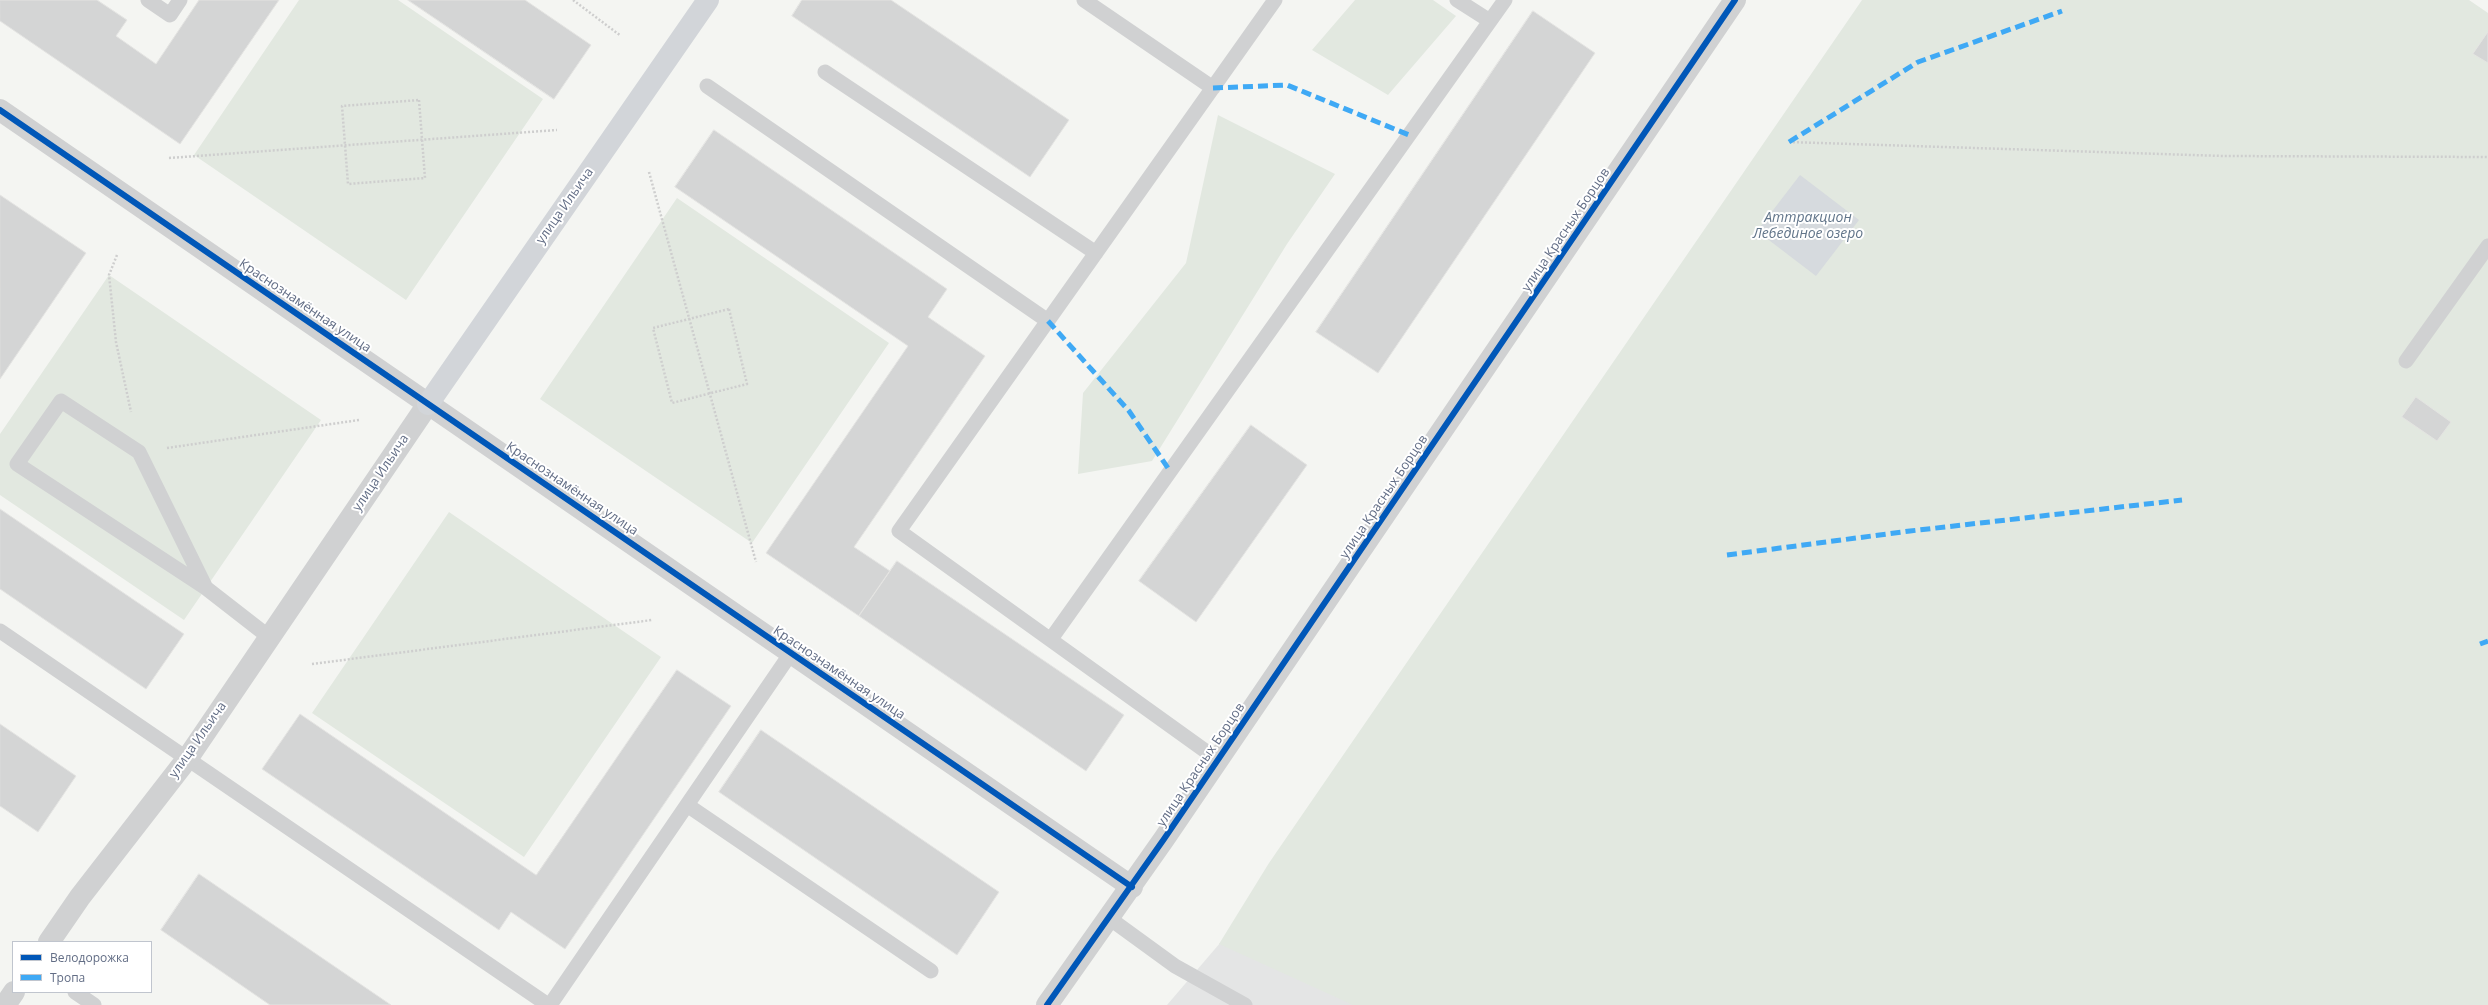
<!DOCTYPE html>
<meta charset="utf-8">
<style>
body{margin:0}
#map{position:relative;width:2488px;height:1005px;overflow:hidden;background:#f4f5f2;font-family:"Open Sans",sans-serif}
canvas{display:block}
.legend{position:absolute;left:12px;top:941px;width:140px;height:52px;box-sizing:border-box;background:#fff;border:1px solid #c0c5ce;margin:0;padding:5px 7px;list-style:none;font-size:12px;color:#626d85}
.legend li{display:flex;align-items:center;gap:8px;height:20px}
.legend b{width:20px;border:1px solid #c0c5ce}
</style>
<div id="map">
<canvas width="2488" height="1005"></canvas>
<ul class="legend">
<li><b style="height:5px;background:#0057b8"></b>Велодорожка</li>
<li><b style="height:5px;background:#3fa9f5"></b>Тропа</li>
</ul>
</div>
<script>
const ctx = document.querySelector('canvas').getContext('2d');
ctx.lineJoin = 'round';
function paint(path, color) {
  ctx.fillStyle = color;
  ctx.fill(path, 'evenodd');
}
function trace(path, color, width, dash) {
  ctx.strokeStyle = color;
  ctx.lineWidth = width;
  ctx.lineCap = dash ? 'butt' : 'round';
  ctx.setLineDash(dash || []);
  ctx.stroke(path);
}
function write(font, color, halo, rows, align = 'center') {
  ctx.font = font + ' "Open Sans",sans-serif';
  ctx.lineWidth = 4;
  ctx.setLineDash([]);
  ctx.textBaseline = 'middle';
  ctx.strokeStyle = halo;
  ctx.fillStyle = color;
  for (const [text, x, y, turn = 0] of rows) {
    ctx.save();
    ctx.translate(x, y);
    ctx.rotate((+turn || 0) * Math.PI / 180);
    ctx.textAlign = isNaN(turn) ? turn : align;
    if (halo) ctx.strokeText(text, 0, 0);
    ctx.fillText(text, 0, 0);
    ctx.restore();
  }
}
paint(new Path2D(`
 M1256,901l132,104h-221z`), '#e4e5e5');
paint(new Path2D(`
 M299,0h99l145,99 -137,201 -212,-145z
 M1355,0h78l23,16 -68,79 -76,-45z
 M1862,0h607l19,13v992h-1135l-134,-61 50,-81z
 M1218,115l117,59 -48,70 -135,217 -74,13 5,-81 103,-130z
 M677,198l212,145 -137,200 -212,-144z
 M109,275l212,145 -137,200 -184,-125v-61z
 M449,512l212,145 -137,200 -212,-144z`), '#e2e8e0');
paint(new Path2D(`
 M1800,175l59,45 -43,56 -59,-45z`), '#d6dade');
const building = new Path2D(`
 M0,0h97l30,20 -11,16 40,28 43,-64h80l-99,144 -180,-123z
 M408,0h117l66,45 -37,54z
 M802,0h89l178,120 -39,57 -238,-161z
 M1533,11l62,42 -217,320 -62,-41z
 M2488,32v31l-15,-9z
 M714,130l233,159 -19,28 57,39 -131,191 36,24 -31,45 -93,-63 142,-207 -233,-159z
 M0,195l86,58 -86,126z
 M2416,397l35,25 -14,19 -35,-24z
 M1251,425l56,40 -111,157 -57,-41z
 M0,509l184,125 -38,55 -146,-100z
 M897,561l227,154 -38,56 -227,-155z
 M677,670l54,36 -166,243 -54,-37 -12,18 -237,-161 38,-55 236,161z
 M0,724l76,52 -38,56 -38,-26z
 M761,730l238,162 -42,63 -238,-163z
 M199,874l192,131h-121l-109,-75z`);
paint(building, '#d4d5d5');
trace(building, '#e4e4e2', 1);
trace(new Path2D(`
 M573,0l48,36
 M419,100l6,78 -77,6 -6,-78z
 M1789,142l434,14 265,1
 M169,158l388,-28
 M649,172l107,390
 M117,255l-8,20 7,67 15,70
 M729,309l18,75 -75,19 -19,-75z
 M167,448l192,-28
 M312,664l340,-44`), '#cecece', 2.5, [2, 2]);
trace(new Path2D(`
 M148,0l22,15 10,-15
 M1084,0l129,88
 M1457,0l33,21
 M825,72l271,181
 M707,86l341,235
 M2406,361l82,-115
 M206,588l-189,-124 44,-63 78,51 67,136 63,49
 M0,631l548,374
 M1051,639l454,-639
 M1218,760l-319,-229 376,-531
 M687,805l244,166
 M1109,918l66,48 70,39
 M75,992l19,13
 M550,1005l241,-352`), '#d0d1d2', 15);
trace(new Path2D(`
 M0,110l1132,777
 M49,942l31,-45 107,-138 241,-355
 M5,1005l9,-13
 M1047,1005l117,-166 571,-839`), '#d0d1d2', 22);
trace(new Path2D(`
 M428,404l280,-404`), '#d2d5d9', 22);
trace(new Path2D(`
 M1213,88l74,-3 122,50
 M1789,142l129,-80 144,-51
 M1048,321l81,90 41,60
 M1727,555l183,-24 272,-31
 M2480,644l8,-3`), '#3fa9f5', 5, [10, 5]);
trace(new Path2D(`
 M0,110l1132,777
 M1047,1005l117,-166 571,-839`), '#0057b8', 6);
write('13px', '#626d85', '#fff', [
 ["улица Ильича",565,206,-55],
 ["улица Красных Борцов",1566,230,-56],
 ["Краснознамённая улица",305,306,34],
 ["улица Ильича",381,473,-56],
 ["Краснознамённая улица",572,489,34],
 ["улица Красных Борцов",1384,497,-56],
 ["Краснознамённая улица",839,673,34],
 ["улица Ильича",198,740,-55],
 ["улица Красных Борцов",1201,765,-56]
]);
write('italic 14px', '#62758a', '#fff', [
 ["Аттракцион",1808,218],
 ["Лебединое озеро",1808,234]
]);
</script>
